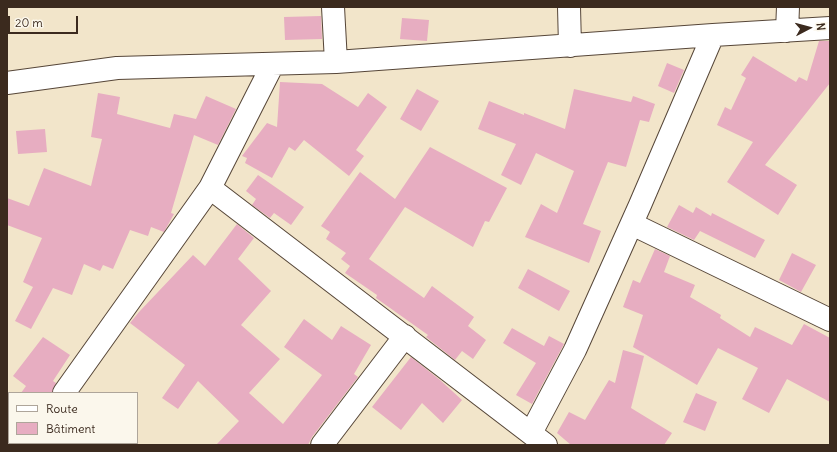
<!DOCTYPE html>
<meta charset="utf-8">
<style>
body{margin:0}
#map{position:relative;width:837px;height:452px;overflow:hidden;background:#f2e5ca;font-family:Delius,sans-serif}
canvas{display:block}
.frame{position:absolute;inset:0;border:8px solid #3b2a1e;pointer-events:none}
.legend{position:absolute;left:8px;top:392px;width:130px;height:52px;box-sizing:border-box;background:#fbf7ec;border:1px solid #aea59a;margin:0;padding:5px 7px;list-style:none;font-size:12px;color:#3b2a1e}
.legend li{display:flex;align-items:center;gap:8px;height:20px}
.legend b{width:20px;border:1px solid #aea59a}
.north{position:absolute;left:789px;top:8px;width:40px;height:40px;-webkit-text-stroke:3px #fbf7ec;paint-order:stroke;rotate:84deg;font-size:11px;font-weight:700;line-height:16px;text-align:center;color:#3b2a1e}
.north::after{content:'';display:block;margin:auto;width:14px;height:18px;background:#3b2a1e;clip-path:polygon(50% 0,100% 100%,50% 72%,0 100%)}
.scale{position:absolute;left:8px;top:16px;width:70px;height:18px;box-sizing:border-box;border:2px solid #3b2a1e;border-top:0;padding-left:5px;font-size:12px;line-height:14px;white-space:nowrap;color:#3b2a1e;-webkit-text-stroke:3px #fbf7ec;paint-order:stroke}
</style>
<div id="map">
<canvas width="837" height="452"></canvas>
<div class="frame"></div>
<ul class="legend">
<li><b style="height:5px;background:#fff"></b>Route</li>
<li><b style="height:11px;background:#e7adc1"></b>Bâtiment</li>
</ul>
<div class="north">N</div>
<div class="scale">20 m</div>
</div>
<script>
const ctx = document.querySelector('canvas').getContext('2d');
ctx.lineJoin = 'round';
function paint(path, color) {
  ctx.fillStyle = color;
  ctx.fill(path, 'evenodd');
}
function trace(path, color, width, dash) {
  ctx.strokeStyle = color;
  ctx.lineWidth = width;
  ctx.lineCap = dash ? 'butt' : 'round';
  ctx.setLineDash(dash || []);
  ctx.stroke(path);
}
paint(new Path2D(`
 M321,16l1,23 -37,1 -1,-23z
 M402,18l27,2 -2,21 -27,-2z
 M819,41h11v42l-65,82 32,20 -19,30 -51,-33 26,-40 -36,-17 8,-18 6,3 15,-32 -5,-3 12,-19 43,26 3,-5 8,4z
 M667,63l17,7 -10,23 -16,-7z
 M280,82l42,2 36,23 10,-14 19,14 -31,43 8,6 -15,20 -45,-36 -9,11 -6,-4 -17,31 -27,-15 2,-5 -5,-2 25,-33 10,4z
 M417,89l22,12 -18,30 -21,-12z
 M574,89l57,13 2,-6 22,8 -6,18 -9,-2 -14,47 -18,-5 -25,62 18,7 -12,32 -64,-26 16,-33 16,9 17,-42 -38,-18 -15,32 -20,-10 15,-31 -38,-15 11,-28 35,14v-2l41,16z
 M98,93l22,4 -3,17 53,14 4,-14 22,5 10,-23 30,13 -18,36 -24,-10 -23,78 3,1 -10,18 -13,-5 -3,9 -18,-6 -17,39 -10,-4 -3,6 -16,-7 -12,31 -19,-7 -22,41 -16,-8 18,-34 -10,-5 19,-44 -35,-13v-27l22,8 15,-38 47,18 11,-47 -11,-2z
 M45,129l2,23 -29,2 -2,-23z
 M430,147l77,41 -18,34 -4,-1 -12,26 -68,-40 -36,52 55,39 8,-12 42,31 -6,9 18,14 -13,19 -11,-8 -7,9 -29,-23 2,-2 -52,-37 1,-3 -32,-22 5,-7 -9,-7 5,-6 -20,-14 4,-7 -9,-6 39,-54 35,27z
 M258,175l46,32 -13,18 -17,-12 -4,5 -18,-13 4,-6 -10,-8z
 M679,205l14,8 3,-6 15,9 1,-3 53,27 -10,18 -55,-27 -6,9 -27,-13z
 M237,224l17,14 -16,21 33,32 -30,34 39,34 -31,34 34,31 39,-49 -38,-28 20,-28 28,21 9,-14 30,19 -17,29 4,3 -46,60 -4,8h-92l23,-24 -41,-40 -20,28 -16,-11 23,-33 -55,-42 9,-11 54,-57 12,11z
 M655,249l15,7 -6,16 31,13 -5,12 31,18 -1,3 30,19 5,-10 37,18 12,-21 26,14v64l-43,-23 -18,34 -27,-14 16,-31 -40,-20 -21,37 -64,-38 10,-32 -20,-8 10,-27 7,3z
 M792,253l24,12 -15,27 -22,-12z
 M528,269l42,22 -11,20 -41,-23z
 M512,328l32,18 5,-10 15,8 -32,60 -16,-9 20,-32 -33,-20z
 M43,337l27,18 -17,26 3,2 -4,10h-31l5,-7 -13,-10z
 M623,350l21,6 -13,52 41,25 -8,12h-93l-14,-12 12,-21 16,8 24,-40 6,3z
 M411,357l29,23 22,20 -19,23 -21,-20 -21,27 -29,-23z
 M696,393l21,9 -12,29 -22,-9z`), '#e7adc1');
const minor = new Path2D(`
 M333,7l3,55
 M569,7l1,39
 M787,31l1,-24
 M7,83l110,-15 219,-6 377,-27 117,-7
 M210,188l336,257
 M632,224l198,96
 M64,393l146,-205 63,-124
 M531,433l44,-83 65,-145 73,-170
 M27,445l1,-2
 M322,445l83,-109`);
trace(minor, '#564638', 24);
trace(minor, '#fff', 22);
</script>
